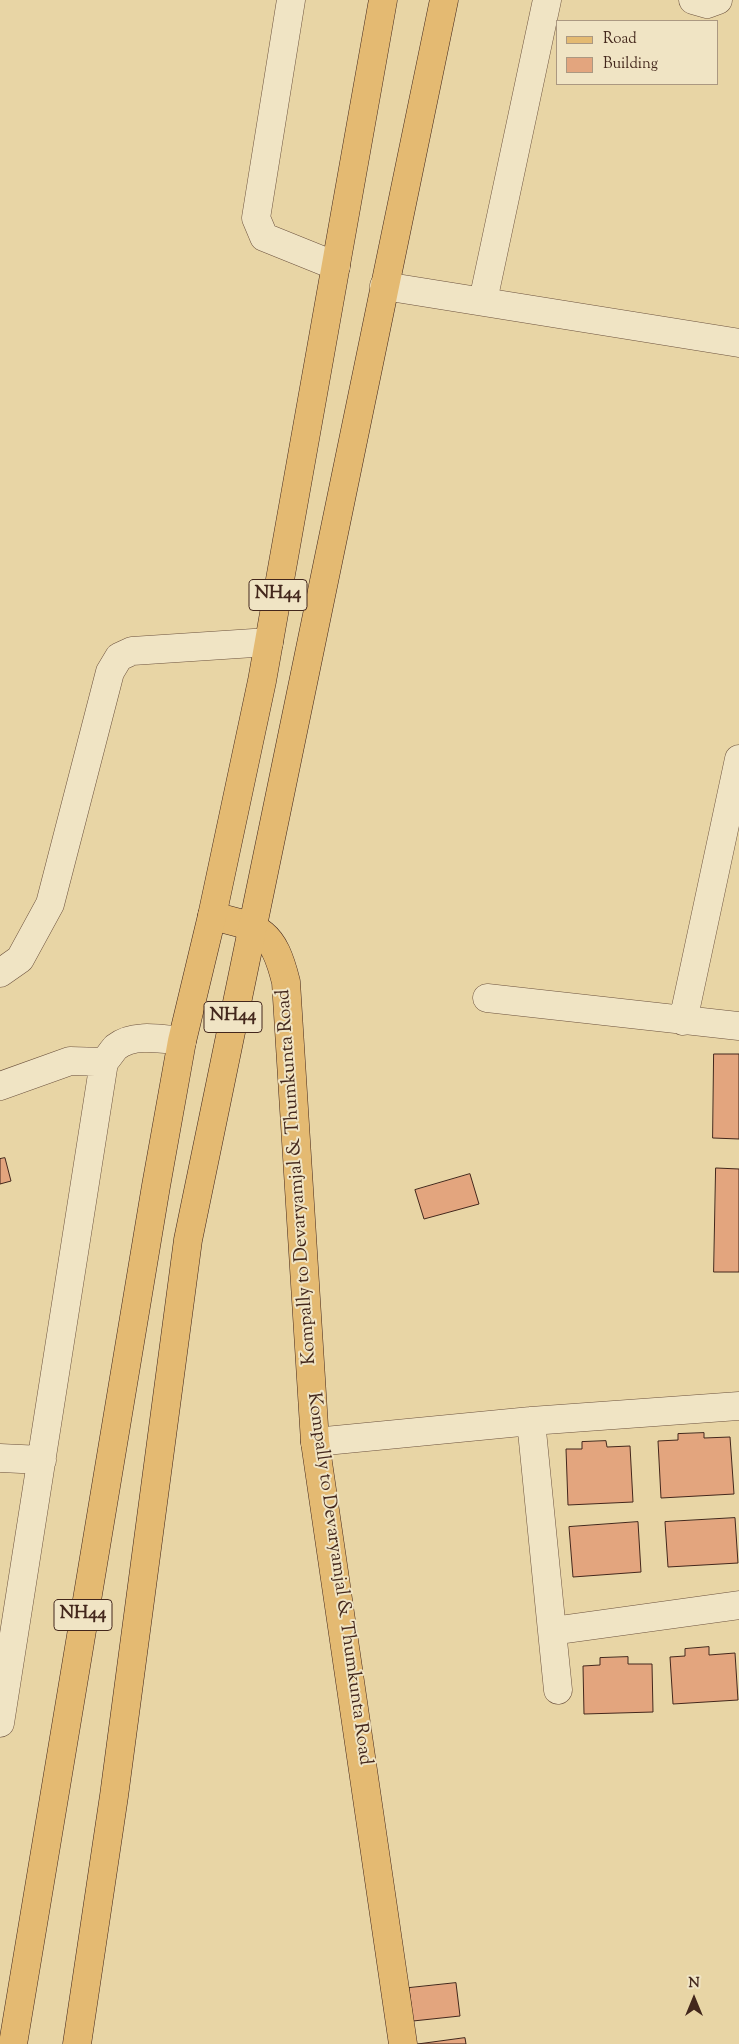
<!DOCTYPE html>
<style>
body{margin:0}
#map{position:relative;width:739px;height:2044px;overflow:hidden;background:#e8d5a5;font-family:"Sorts Mill Goudy",serif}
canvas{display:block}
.legend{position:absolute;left:556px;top:20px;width:162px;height:65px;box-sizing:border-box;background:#f0e4c4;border:1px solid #ab9881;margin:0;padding:6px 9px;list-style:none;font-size:15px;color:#43271c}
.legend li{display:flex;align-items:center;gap:10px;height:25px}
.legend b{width:25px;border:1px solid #ab9881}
.north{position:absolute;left:669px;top:1974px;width:50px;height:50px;-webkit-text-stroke:4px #f0e4c4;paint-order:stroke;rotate:0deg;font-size:14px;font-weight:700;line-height:20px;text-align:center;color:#43271c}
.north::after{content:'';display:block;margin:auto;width:18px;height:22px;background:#43271c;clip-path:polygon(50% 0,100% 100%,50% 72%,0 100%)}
</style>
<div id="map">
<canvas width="739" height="2044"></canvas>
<ul class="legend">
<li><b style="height:6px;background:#e4ba72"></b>Road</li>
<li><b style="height:14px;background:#e3a57e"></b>Building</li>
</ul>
<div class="north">N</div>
</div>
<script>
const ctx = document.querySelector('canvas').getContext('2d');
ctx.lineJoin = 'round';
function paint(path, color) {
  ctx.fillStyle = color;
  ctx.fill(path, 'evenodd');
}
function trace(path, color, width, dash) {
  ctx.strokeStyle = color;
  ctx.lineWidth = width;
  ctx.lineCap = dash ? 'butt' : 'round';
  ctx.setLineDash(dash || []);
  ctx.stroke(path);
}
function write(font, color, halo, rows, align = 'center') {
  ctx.font = font + ' "Sorts Mill Goudy",serif';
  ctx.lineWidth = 4;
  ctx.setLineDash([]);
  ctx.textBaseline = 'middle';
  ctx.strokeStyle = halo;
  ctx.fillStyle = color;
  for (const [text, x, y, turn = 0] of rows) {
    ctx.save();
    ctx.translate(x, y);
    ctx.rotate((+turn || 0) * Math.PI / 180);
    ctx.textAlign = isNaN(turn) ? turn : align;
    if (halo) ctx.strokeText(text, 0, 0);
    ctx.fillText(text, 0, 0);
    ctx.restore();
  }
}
const building = new Path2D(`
 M714,1054h25v85l-26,-1z
 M5,1158l6,23 -11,3v-25z
 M716,1168l23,1v103h-25z
 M470,1174l9,30 -55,15 -9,-29z
 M704,1433v5l26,-1 4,57 -73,4 -3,-57 20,-1v-6z
 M606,1441l1,6 23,-1 3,56 -65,3 -2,-56h16v-7z
 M735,1518l3,45 -70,4 -3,-45z
 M638,1522l3,50 -68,5 -4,-50z
 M709,1647v8l26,-2 3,47 -65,4 -3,-47 15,-1v-7z
 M628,1657v7h24l1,48 -69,2 -1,-48 17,-1v-7z
 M456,1983l4,33 -47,5 -4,-33z
 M465,2038l1,6h-48z`);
paint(building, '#e3a57e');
trace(building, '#43271c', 1);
const minor = new Path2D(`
 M291,0l-35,218 8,19 72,29
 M693,0l14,4 11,-4
 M384,286l355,57
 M483,301l64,-301
 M0,973l20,-14 30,-55 60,-232 9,-15 13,-6 137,-9
 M487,998l252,28
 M683,1021l56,-262
 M0,1086l70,-25 34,1
 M531,1421l21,210 187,-26
 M315,1442l216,-21 208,-15
 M0,1458l42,2
 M552,1631l6,59
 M0,1723l104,-661c4,-4 8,-11 12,-15 17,-14 46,-8 66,-6`);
const major = new Path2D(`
 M212,916c49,12 61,14 74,66l29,460 88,602`);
const highway = new Path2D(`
 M13,2044l143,-858 26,-145 30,-125 50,-235 121,-681
 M77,2044l37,-248 74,-556 256,-1240`);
trace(minor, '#6c523e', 29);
trace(major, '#43271c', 29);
trace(highway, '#43271c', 29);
trace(minor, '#f0e4c4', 28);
trace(major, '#e4ba72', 28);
trace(highway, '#e4ba72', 28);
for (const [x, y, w] of [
 [278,595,58],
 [233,1017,58],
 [83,1615,58]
]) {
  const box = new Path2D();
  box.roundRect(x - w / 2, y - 15.5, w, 31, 4);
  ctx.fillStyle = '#f0e4c4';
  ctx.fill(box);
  trace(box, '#43271c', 1);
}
write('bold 18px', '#43271c', null, [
 ["NH44",278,595],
 ["NH44",233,1017],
 ["NH44",83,1615]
]);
write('19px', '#43271c', '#f0e4c4', [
 ["Kompally to Devaryamjal & Thumkunta Road",298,1177,-94],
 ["Kompally to Devaryamjal & Thumkunta Road",338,1579,82]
]);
</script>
